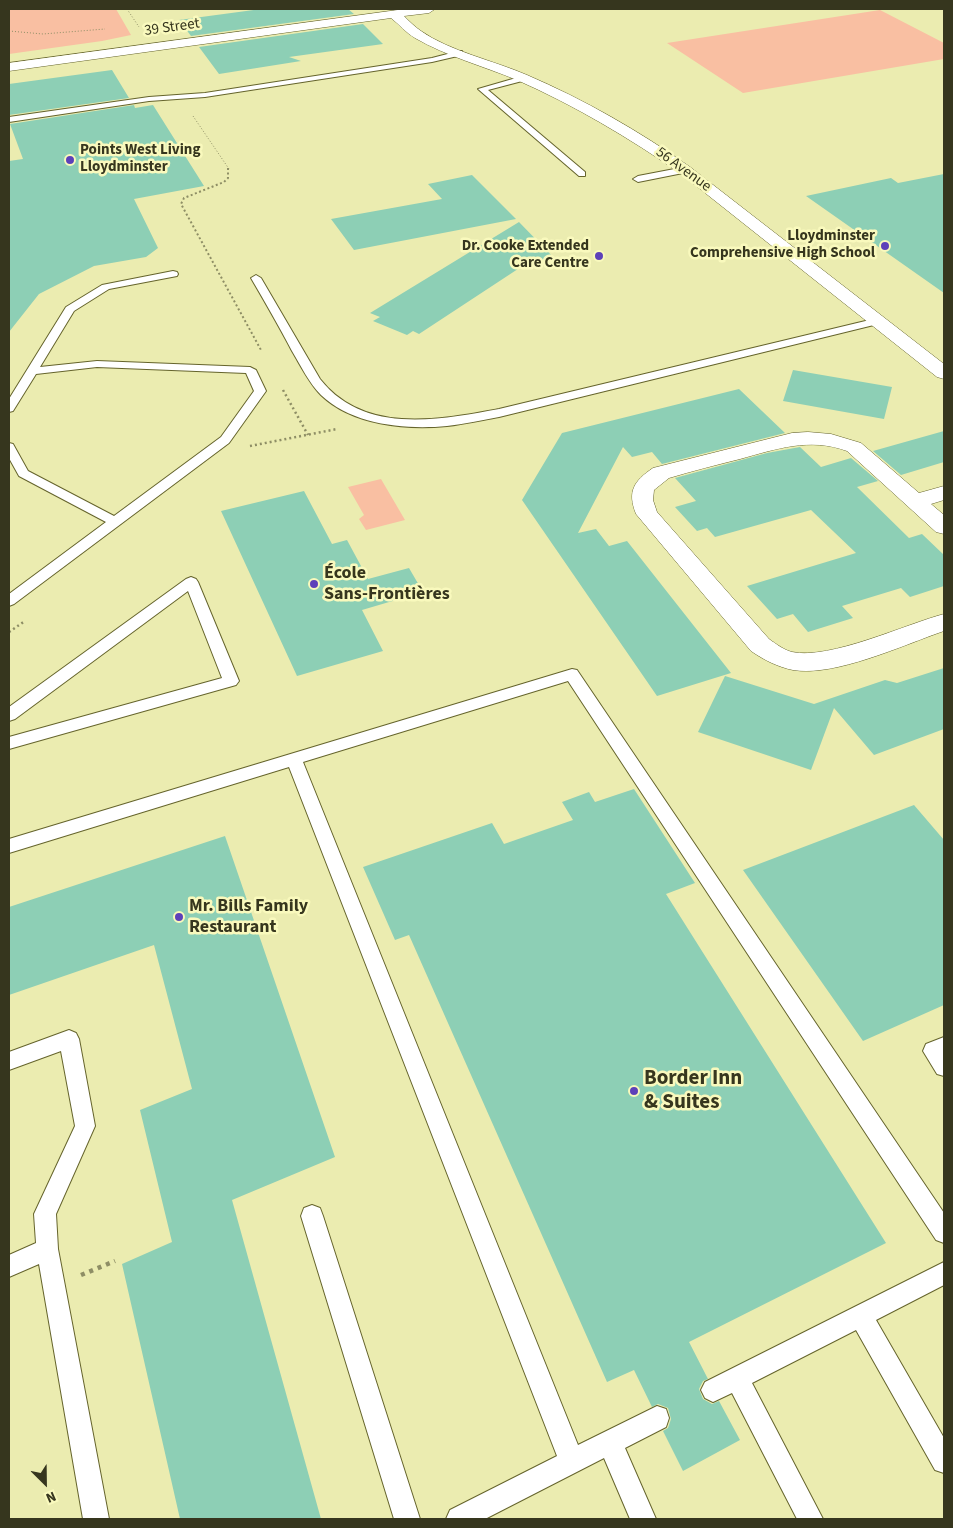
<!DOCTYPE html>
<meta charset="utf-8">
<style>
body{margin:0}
#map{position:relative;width:953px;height:1528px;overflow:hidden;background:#ebecb0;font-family:"Source Sans 3",sans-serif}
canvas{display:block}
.frame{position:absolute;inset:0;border:10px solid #36361e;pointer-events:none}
.north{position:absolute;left:20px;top:1458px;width:50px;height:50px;-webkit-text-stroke:4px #f9f9bd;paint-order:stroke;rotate:157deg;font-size:14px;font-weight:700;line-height:20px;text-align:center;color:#36361e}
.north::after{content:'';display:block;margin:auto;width:18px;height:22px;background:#36361e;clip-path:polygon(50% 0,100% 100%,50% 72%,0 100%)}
</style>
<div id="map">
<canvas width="953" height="1528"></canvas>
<div class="frame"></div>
<div class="north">N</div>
</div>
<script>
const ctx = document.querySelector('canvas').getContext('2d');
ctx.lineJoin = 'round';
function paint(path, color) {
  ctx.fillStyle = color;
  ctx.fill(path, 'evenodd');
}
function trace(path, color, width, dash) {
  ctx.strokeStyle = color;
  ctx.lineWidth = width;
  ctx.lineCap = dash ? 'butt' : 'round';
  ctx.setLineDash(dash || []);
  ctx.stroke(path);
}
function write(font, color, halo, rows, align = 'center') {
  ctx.font = font + ' "Source Sans 3",sans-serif';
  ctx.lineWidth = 5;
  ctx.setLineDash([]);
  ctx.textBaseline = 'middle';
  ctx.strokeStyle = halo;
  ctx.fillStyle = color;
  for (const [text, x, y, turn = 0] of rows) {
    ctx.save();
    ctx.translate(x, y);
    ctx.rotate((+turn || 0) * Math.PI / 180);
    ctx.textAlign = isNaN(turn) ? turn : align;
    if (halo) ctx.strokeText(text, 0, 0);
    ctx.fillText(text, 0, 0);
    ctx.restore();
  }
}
paint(new Path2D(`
 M9,9h107l15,26 -29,6 -93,13z
 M880,10l64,33v16l-201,34 -76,-50z
 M381,479l24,41 -39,10 -7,-11 5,-4 -16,-28z`), '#f9bfa2');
paint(new Path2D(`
 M261,9h87l6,5 -163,22 -12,-16z
 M363,24l20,20 -94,13 12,4 -82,13 -20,-27z
 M112,70l17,28 -120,17v-31z
 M134,105l1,3 18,-3 51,81 -70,13 24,49 -12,9 -52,9 -55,28 -30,38v-171l14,-2 -13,-35z
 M944,174v119l-138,-97 85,-18 7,5z
 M472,175l44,44 -162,31 -23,-31 111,-20 -14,-15z
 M519,222l36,37 -31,6 -105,69 -6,-3 -6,4 -34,-14 7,-4 -10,-4z
 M793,370l99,17 -8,32 -101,-18z
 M739,389l46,44 -123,31 -10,-12 -20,5 -9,-10 -45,86 18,-4 13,17 18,-5 104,132 -74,23 -135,-196 40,-67z
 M944,431v31l-43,13 -28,-24z
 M800,447l21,20 30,-9 27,23 -21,6 52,51 13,-4 22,21v31l-34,11 -9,-9 -59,18 11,12 -45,14 -15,-18 -16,5 -30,-33 109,-33 -45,-43 -96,27 -8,-9 -10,3 -22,-24 21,-6 -21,-23 92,-25z
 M304,491l28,53 15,-4 21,39 41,-11 14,24 -61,18 21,41 -86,25 -76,-165z
 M944,668v61l-70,26 -40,-47 -23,62 -113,-38 27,-56 89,28 71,-24 12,3z
 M634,789l61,94 -29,11 220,349 -197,99 19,37 -5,2 -4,8 4,10 9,5 7,-3 21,39 -57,31 -20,-40 5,-3 3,-9 -3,-11 -10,-4 -6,3 -18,-37 -27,12 -198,-447 -14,5 -32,-73 129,-44 12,21 69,-24 -11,-18 27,-10 6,10z
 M914,805l30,35v165l-81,36 -120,-171z
 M225,836l110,321 -103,43 89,319h-141l-58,-255 50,-22 -32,-132 52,-21 -38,-144 -145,50v-88z`), '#8dcfb5');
const lane = new Path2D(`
 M459,51h3v4l-30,7 -227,35 -56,4 -140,21v-5l140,-20 56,-4 227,-35z
 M523,76h3v4l-38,10 97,82v4h-6l-101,-87z
 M685,167l3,1v4l-50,10 -5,-3 5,-3z
 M173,271l4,1 1,2 -1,2 -68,13 -35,22 -34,56 57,-6 153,6 6,3 10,21 -37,52 -215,161 -5,2v-12l97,-72 -87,-46 -10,-18v-15l4,1 15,27 86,45 107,-79 33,-46 -8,-18 -149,-6 -61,7 -23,37 -4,1v-13l57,-92 36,-22z
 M256,275l5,3 59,101c44,56 119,41 179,30l379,-91 5,3 -1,2 -383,94c-17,3 -35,7 -52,9 -41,4 -95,-1 -126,-31 -12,-12 -20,-29 -29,-44 -13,-25 -27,-49 -41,-73z
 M191,577l5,2 2,3 41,99 -3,4 -227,64v-12l213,-59 -34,-87 -173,128 -6,2v-14l177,-128z
 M572,669l5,1 367,543v30l-8,-3 -368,-559 -265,81 275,683 79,-39 9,3 3,9 -3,9 -41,21 31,71h-26l-26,-61 -119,61h-39l4,-9 107,-54 -268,-689 -280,86v-14z
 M69,1030l7,3 3,6 16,87 -39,88 2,35 51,270h-26l-44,-255 -30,13v-22l27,-12 -2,-29 41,-88 -14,-75 -52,19v-18z
 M944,1037v39l-7,-2 -14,-23 3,-7z
 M312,1205l8,3 3,8 97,303h-26l-93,-303 3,-8z
 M944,1262v23l-68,35 68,118v35l-9,-3 -79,-140 -104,53 71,136h-26l-65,-126 -19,9 -8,-4 -4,-8 4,-8z`);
const street = new Path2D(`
 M808,432l23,2 30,9 58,50 25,-7v14l-13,4 13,11v19l-8,-2 -89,-81c-37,-14 -71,-2 -107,8 -24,6 -48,12 -71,19l-15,12 -1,10 4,12 112,127c7,5 15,11 23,13 38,8 114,-28 152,-38v17c-41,14 -109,46 -151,39 -15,-3 -29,-10 -42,-19l-115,-137c-9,-23 -2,-33 17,-46l139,-35z`);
const secondary = new Path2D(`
 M405,9h30l-6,4 -25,3c5,5 11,11 17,15 28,20 74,30 106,44 58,25 112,56 163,92l254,197v15l-7,-2 -257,-204c-51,-35 -106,-68 -163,-93 -34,-14 -71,-24 -102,-42 -9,-5 -16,-14 -24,-20l-382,53v-8z`);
trace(lane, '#65642c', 2);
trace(street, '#65642c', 1);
trace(secondary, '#65642c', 1);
trace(new Path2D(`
 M127,9l12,18
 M9,31l34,3 62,-5
 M193,116l36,53`), '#8e8e65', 1, [1, 2]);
trace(new Path2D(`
 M228,168v10l-4,4 -40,16 -3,6 80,146`), '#8e8e65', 2, [2, 2.5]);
trace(new Path2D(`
 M283,390l25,45
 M250,446l87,-17
 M9,632l16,-11`), '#8e8e65', 2.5, [2, 3]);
trace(new Path2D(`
 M81,1275l34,-14`), '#8e8e65', 4.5, [4, 5]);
paint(lane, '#fff');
paint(street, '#fff');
paint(secondary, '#fff');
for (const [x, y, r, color] of [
 [70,160,5,"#5d41b9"],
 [885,246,5,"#5d41b9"],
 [599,256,5,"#5d41b9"],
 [314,584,5,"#5d41b9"],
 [179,917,5,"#5d41b9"],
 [634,1091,5,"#5d41b9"]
]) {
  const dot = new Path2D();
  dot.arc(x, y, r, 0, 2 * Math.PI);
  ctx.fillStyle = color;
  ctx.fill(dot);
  trace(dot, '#f9f9bd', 2);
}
write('15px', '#36361e', '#f9f9bd', [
 ["39 Street",172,28,-8],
 ["56 Avenue",683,170,36]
]);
write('bold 15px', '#36361e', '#f9f9bd', [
 ["Points West Living",80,151,"left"],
 ["Lloydminster",80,168,"left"],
 ["Lloydminster",875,237],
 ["Comprehensive High School",875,254],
 ["Dr. Cooke Extended",589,247],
 ["Care Centre",589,264]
], 'right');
write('bold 18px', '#36361e', '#f9f9bd', [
 ["École",324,574],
 ["Sans-Frontières",324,595],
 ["Mr. Bills Family",189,907],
 ["Restaurant",189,928]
], 'left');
write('bold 21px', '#36361e', '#f9f9bd', [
 ["Border Inn",644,1079],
 ["& Suites",644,1103]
], 'left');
</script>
